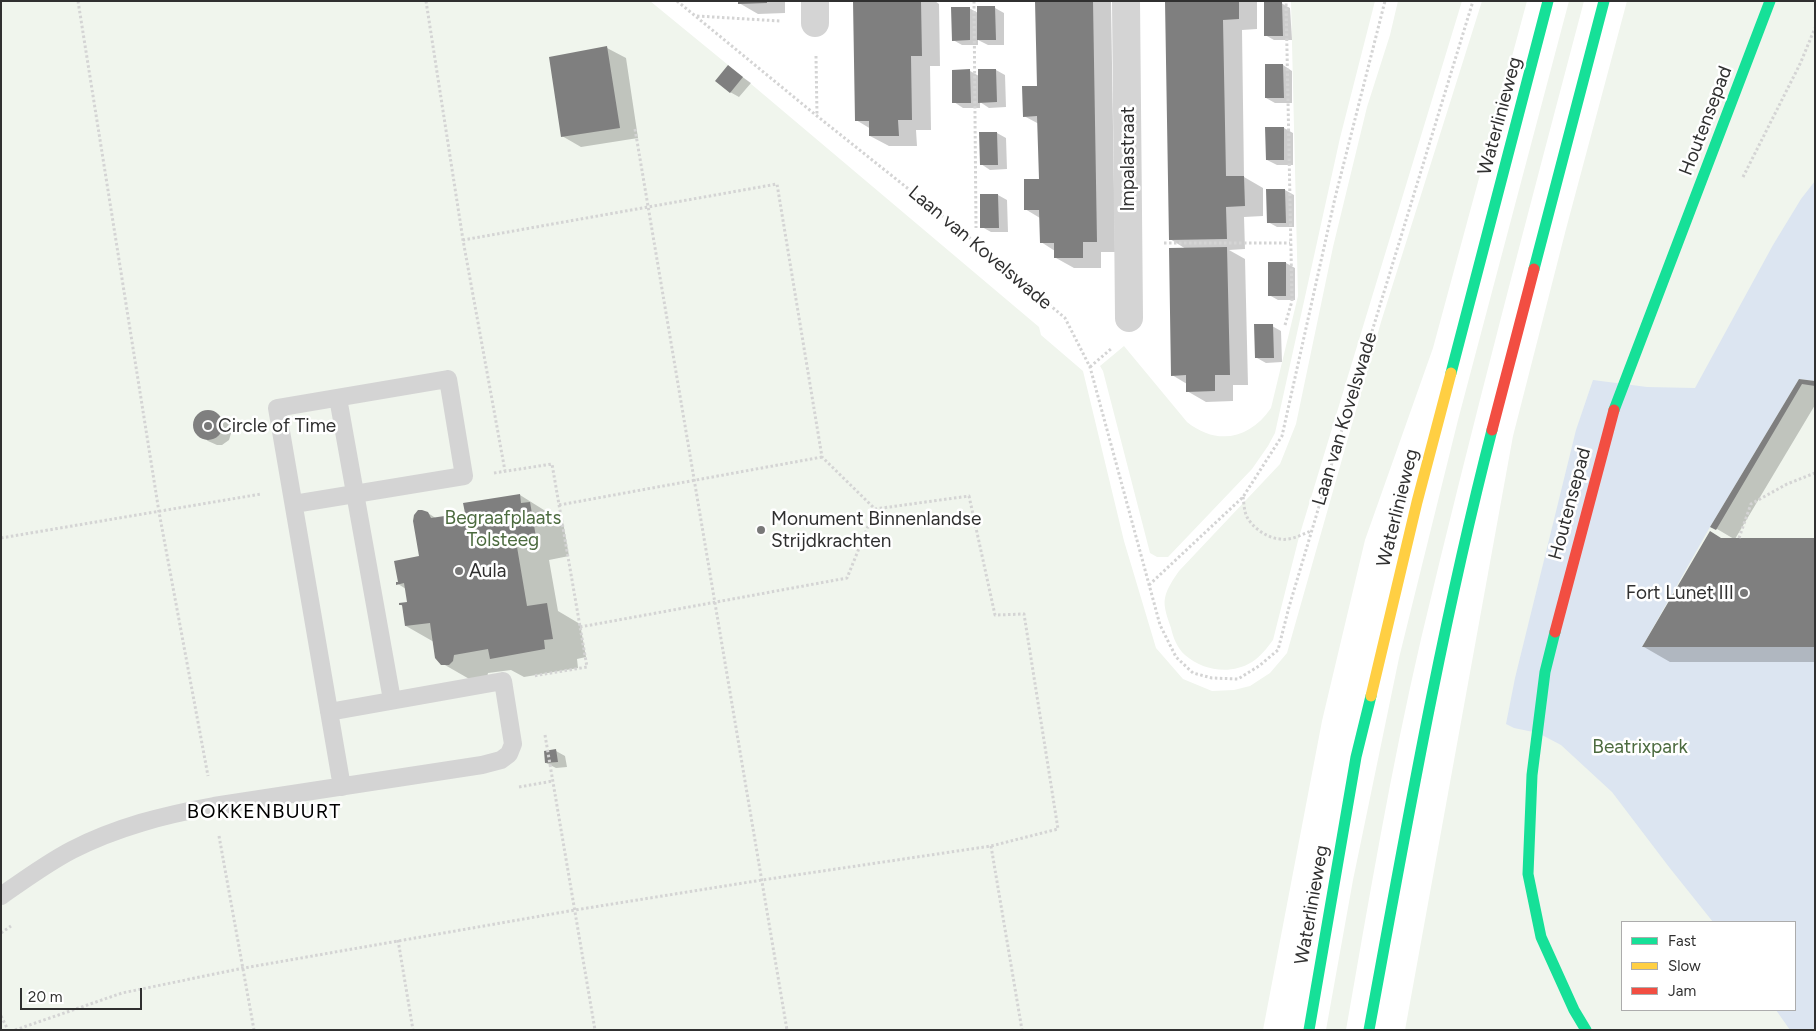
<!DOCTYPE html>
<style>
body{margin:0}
#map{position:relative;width:1816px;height:1031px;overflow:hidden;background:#fff;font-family:Figtree,sans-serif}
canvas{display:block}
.frame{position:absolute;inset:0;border:2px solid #303030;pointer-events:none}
.legend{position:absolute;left:1621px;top:921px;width:175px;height:90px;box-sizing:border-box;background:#fff;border:1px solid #acacac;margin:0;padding:6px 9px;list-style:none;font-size:15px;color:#303030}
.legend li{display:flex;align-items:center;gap:10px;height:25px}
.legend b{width:25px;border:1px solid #acacac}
.scale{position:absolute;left:20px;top:988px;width:122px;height:22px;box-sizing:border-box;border:2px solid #303030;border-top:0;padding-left:6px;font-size:15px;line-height:18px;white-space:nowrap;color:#303030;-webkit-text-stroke:4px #fff;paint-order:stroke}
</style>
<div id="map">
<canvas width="1816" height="1031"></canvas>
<div class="frame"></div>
<ul class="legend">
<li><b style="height:6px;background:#16e098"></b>Fast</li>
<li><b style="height:6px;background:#ffcf43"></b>Slow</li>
<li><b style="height:6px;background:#f24e42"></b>Jam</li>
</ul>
<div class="scale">20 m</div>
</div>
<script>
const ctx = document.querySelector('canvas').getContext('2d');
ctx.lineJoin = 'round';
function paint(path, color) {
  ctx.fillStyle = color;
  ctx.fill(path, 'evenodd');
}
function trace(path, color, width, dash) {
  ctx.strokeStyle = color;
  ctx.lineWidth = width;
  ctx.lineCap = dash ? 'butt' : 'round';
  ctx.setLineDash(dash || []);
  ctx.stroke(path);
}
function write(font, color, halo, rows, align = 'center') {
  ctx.font = font + ' Figtree,sans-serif';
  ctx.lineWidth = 5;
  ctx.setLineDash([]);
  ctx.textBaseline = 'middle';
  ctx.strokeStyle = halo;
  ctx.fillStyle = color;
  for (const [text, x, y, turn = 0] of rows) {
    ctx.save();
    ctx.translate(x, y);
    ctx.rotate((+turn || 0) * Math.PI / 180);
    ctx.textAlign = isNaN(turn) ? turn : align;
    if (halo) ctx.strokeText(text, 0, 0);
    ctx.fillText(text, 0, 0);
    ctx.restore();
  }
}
paint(new Path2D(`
 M1,1h649l94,77 295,249 2,8 42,36 41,170 32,107 27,31 29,12 22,-1 16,-4 20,-13 17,-20 94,-331 101,-321h45l-94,347 -68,192 -43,181 -59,309h-1262z
 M1291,1h84l-35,137 -65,295 -7,13 -16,23 -84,88h-11l-7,-4 -47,-182 -3,-5 24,-20 63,76c30,24 63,17 84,-14l27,-112z
 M1398,1h64l-163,536 -26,103c-6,8 -12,16 -21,22 -21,13 -49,9 -67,-7 -8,-7 -12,-18 -14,-27 -3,-9 -8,-21 -6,-30 2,-10 8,-18 14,-27l101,-107 16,-40 37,-177 34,-140 23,-72z
 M1569,1h15c-56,212 -112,424 -163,638 -30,129 -52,260 -75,391h-20l27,-150 46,-222 59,-238z
 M1627,1h188v1029h-410l108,-594 53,-207zM1622,922h173v88h-173z`), '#f0f5ed');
paint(new Path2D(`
 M1815,181v200l-16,-2 -89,148 -68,120h173v383h-25l-14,-20h19v-88h-82l-44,-55 -57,-75 -51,-47 -23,-12 -24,-5 -8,-4 9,-46 61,-248 17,-50 54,7 48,1 78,-143 28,-46z`), '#dce5f1');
paint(new Path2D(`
 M739,1h46v12l-27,1 -19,-11z
 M854,1h81l4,3 1,62h-10l1,64h-15l1,16h-28l-19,-10 1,-7 -15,-9z
 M1037,1h74l4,251h-14v16h-27l-18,-10 -1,-7 -14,-9 -1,-24 -15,-9 15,-29 -1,-56 -15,-8 14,-29z
 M1166,1h91v28l-15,1 2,147 19,11v28l-19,1 1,32 -16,1 16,9 3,126h-15v16l-27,1 -19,-11v-7l-15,-9 14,-126 -16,-10z
 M1281,3l9,5 2,32h-18l-9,-5z
 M969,8l9,5 17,-5 9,5v32h-16l-10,-5v5h-16l-9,-5z
 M607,48l19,10 12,80 -57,9 -19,-11z
 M1283,65l9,6v32h-17l-9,-5z
 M728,67l23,16 -12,14 -9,-5z
 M996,70l9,5 1,32 -17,1 -9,-6v6h-17l-9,-6 -1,-31h17l9,5z
 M1284,128l9,5v32h-16l-10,-5z
 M997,133l9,5 1,31 -17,1 -9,-6z
 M1285,190l9,5v32h-17l-9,-5z
 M981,195h17l9,5 1,32h-17l-9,-5z
 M1286,263l9,5v32h-17l-9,-5z
 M1272,326l9,5 1,31 -16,1 -9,-5z
 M1800,380l15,2v23l-80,134h80v123h-145l-26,-15 77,-108h13l-22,-13z
 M211,412l18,10 3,8 -3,10 -7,5h-5l-9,-4 -12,-9 -1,-11 5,-6z
 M520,495l43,27 6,34 -20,4 9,51 22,13 6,33 -9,2 1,9 -54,9 -13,-7 -23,3 -2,9 -8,2 -40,-23 -4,-19 -28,-16 -3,-20 -2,-1 7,-2 -2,-14 -8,-5 22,-26 8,-45 9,6 30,-5z
 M556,751l9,5 2,11 -11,1 -10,-5z`), '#0003');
paint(new Path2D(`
 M738,1h29v2l-29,1z
 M853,1h68l1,55h-11l1,64h-14l1,16h-30v-15h-14z
 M1035,1h58l4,241h-14v16h-29v-15h-14l-1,-33h-15v-31h15l-2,-63 -14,1 -1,-31h15z
 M1165,1h74v18l-16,1 3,156h18l1,30 -19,1 1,32 -58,1z
 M1282,1l1,35h-19v-34z
 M977,6h18l1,34h-19z
 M951,7h19v33l-18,1z
 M607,46l13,82 -59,9 -12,-80z
 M1265,64h18l1,34h-19z
 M728,65l15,12 -13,16 -15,-12z
 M970,69l1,34h-19v-33z
 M978,69h18l1,33 -19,1z
 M1265,127h19v33h-18z
 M979,132h18l1,33h-18z
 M1266,189h19l1,34h-19z
 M980,194h18l1,34h-19z
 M1227,247l3,128h-15v16l-29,1v-17l-15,1 -2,-128z
 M1268,262h18v34h-18z
 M1254,324h19l1,34h-19z
 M1799,379l16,2v5l-13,-2 -86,146 -6,-3z
 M193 425a15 15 0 1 1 30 0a15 15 0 1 1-30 0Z
 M520,494l1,9 9,-1 6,35 -20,4 11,65 20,-3 6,36 -9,1 1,9 -55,10 -2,-10 -34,6 -1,6 -4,4h-8l-6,-7 -5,-35 -25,3 -3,-21h-3v-2l8,-1 -3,-19 -8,2v-3h2l-4,-21 25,-5 -6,-35 1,-6 4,-5h4l6,2 3,6 34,-5 -2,-10z
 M1710,531l11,7h94v109h-173z
 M556,749l2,13 -13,1 -1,-12z`), '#7f7f7f');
trace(new Path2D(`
 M78,1l81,511 49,264
 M426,1l37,239 42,231
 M677,1l140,115 158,126 90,76 25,49 70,258 16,32 17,16 19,5 26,1 21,-13 19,-16 11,-43 51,-171 133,-435
 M974,1l2,227
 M697,16l83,5
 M816,56l1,59
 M635,129l152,901
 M1743,177l57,-113 15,-36
 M1164,243h126
 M1285,325l7,-24 -6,-300
 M1090,367l22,-19
 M494,473l58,-9 35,203 -54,9
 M1243,497c1,6 1,14 4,20 6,11 20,21 33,22 10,2 21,-4 31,-8
 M559,505l263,-48
 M1,538l260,-44
 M1739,538l12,-34 36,-20 28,-11
 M1149,585l94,-88 39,-61 53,-238 50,-197
 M580,627l267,-49 28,-69
 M545,735l50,295
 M519,787l34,-6
 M219,836l35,194
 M991,846l31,184
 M1,933l10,-7
 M398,940l15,90
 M1,1016l7,14
 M15,1030l107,-37 122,-25 331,-58 187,-30 229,-34 67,-17 -34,-215 -29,1 -26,-119 -94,13 -53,-52 -45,-273 -314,56`), '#d4d4d4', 3, [2.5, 2.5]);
trace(new Path2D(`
 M338,398l54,302
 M294,504l170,-28 -16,-97 -171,29 65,379
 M1,896c23,-16 46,-33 71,-46 45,-23 92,-35 142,-44l268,-41 19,-5 8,-6 4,-10 -10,-63 -174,31`), '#d4d4d4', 18);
trace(new Path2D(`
 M1126,1l3,317
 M815,23v-22`), '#d4d4d4', 28);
trace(new Path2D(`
 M1534,269l70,-268
 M1451,373l97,-372
 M1614,410l156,-409
 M1555,632l-10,40 -13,103 -4,99 13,63 33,73 12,20
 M1309,1030l47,-273 15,-61
 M1369,1030c37,-201 72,-402 123,-600`), '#16e098', 11);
trace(new Path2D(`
 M1371,696l46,-194 34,-129`), '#ffcf43', 11);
trace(new Path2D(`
 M1492,430l42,-161
 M1555,632l59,-222`), '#f24e42', 11);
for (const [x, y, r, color] of [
 [208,426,5,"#787878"],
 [761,530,5,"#787878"],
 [459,571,5,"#787878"],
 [1744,593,5,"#787878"]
]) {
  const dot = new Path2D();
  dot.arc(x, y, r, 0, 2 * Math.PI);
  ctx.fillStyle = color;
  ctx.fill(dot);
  trace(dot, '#fff', 2);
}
write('19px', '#303030', '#fff', [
 ["Waterlinieweg",1500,116,-75],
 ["Houtensepad",1706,121,-69],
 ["Impalastraat",1128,159,-90],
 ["Laan van Kovelswade",980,248,40],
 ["Laan van Kovelswade",1345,419,-73],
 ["Houtensepad",1570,504,-75],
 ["Waterlinieweg",1398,508,-76],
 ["Waterlinieweg",1312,905,-80]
]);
write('19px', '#303030', '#fff', [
 ["Circle of Time",218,426],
 ["Monument Binnenlandse",771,519],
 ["Strijdkrachten",771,541],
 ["Aula",469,571],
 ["Fort Lunet III",1734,593,"right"]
], 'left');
write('19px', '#4c6b3f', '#fff', [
 ["Begraafplaats",503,518],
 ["Tolsteeg",503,540],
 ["Beatrixpark",1640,747]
]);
ctx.letterSpacing = '1px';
write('20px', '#000', '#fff', [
 ["BOKKENBUURT",264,812]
]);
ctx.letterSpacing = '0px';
</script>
